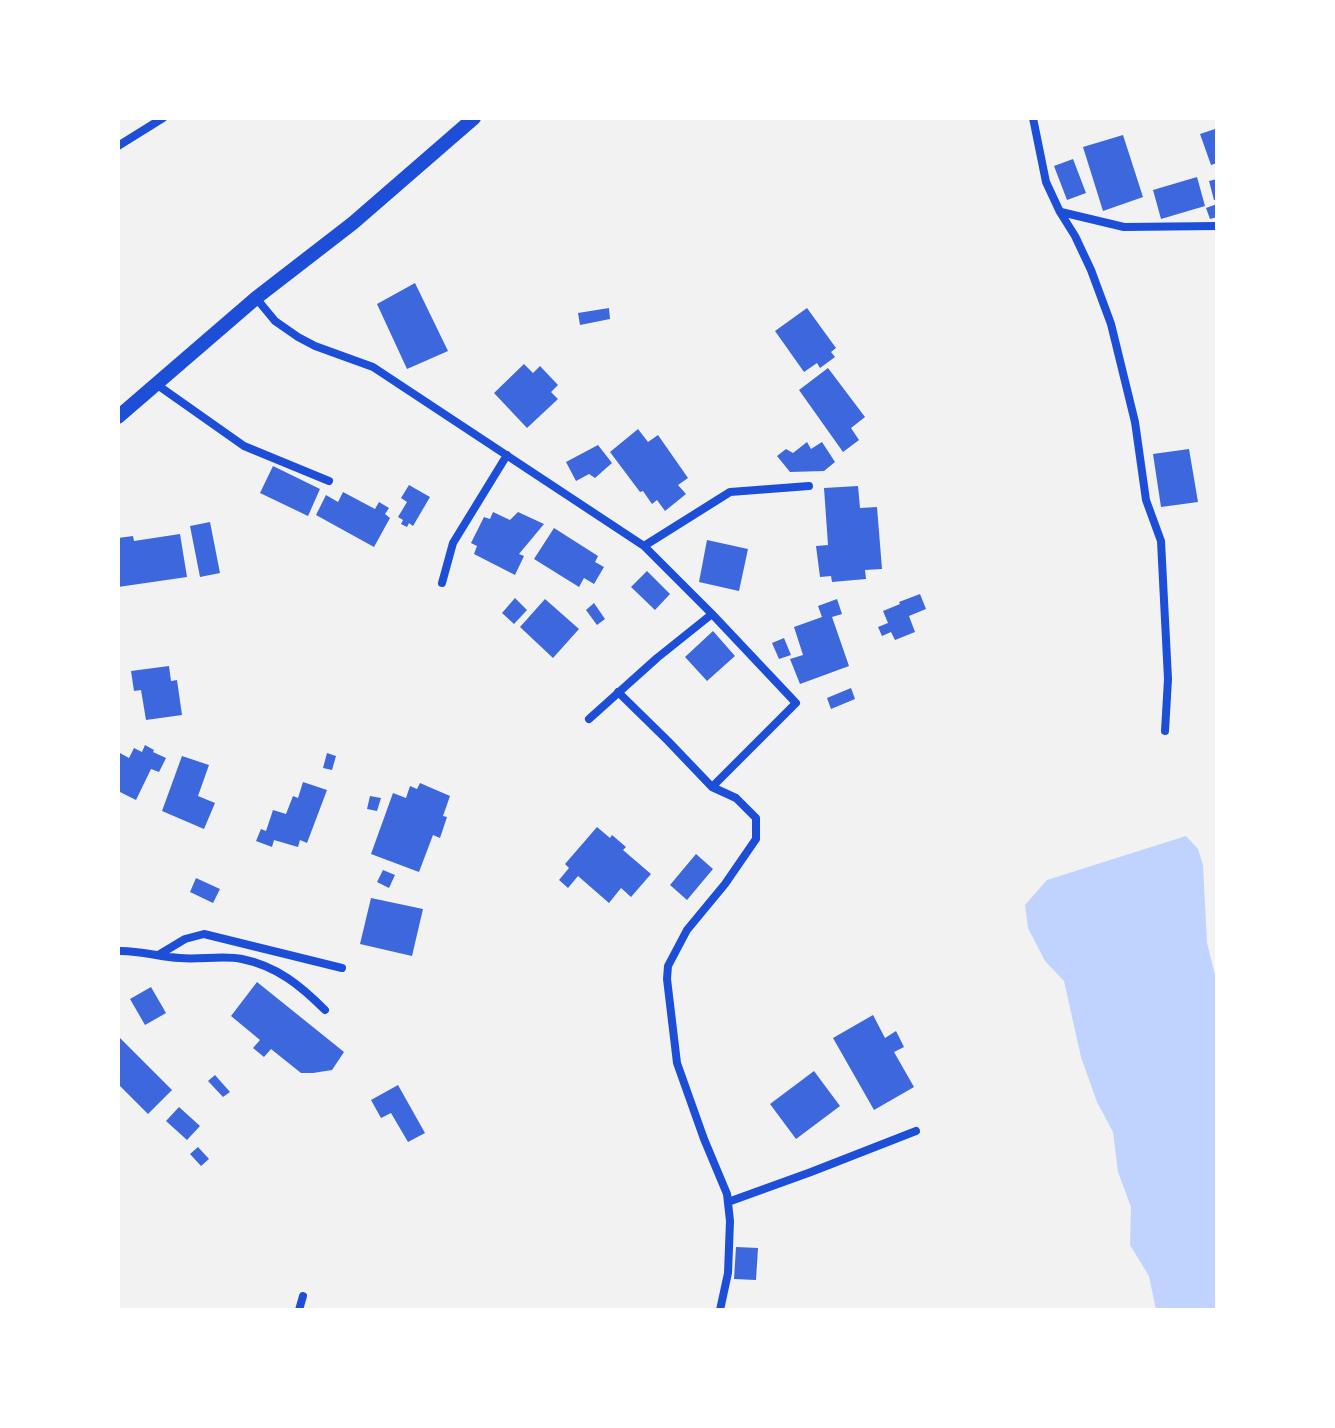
<!DOCTYPE html>
<style>
body{margin:0}
#map{position:relative;width:1335px;height:1428px;overflow:hidden;background:#f2f2f2;font-family:"Fira Sans Condensed",sans-serif}
canvas{display:block}
.frame{position:absolute;inset:0;border:120px solid #fff;pointer-events:none}
</style>
<div id="map">
<canvas width="1335" height="1428"></canvas>
<div class="frame"></div>
</div>
<script>
const ctx = document.querySelector('canvas').getContext('2d');
ctx.lineJoin = 'round';
function paint(path, color) {
  ctx.fillStyle = color;
  ctx.fill(path, 'evenodd');
}
function trace(path, color, width, dash) {
  ctx.strokeStyle = color;
  ctx.lineWidth = width;
  ctx.lineCap = dash ? 'butt' : 'round';
  ctx.setLineDash(dash || []);
  ctx.stroke(path);
}
paint(new Path2D(`
 M1186,836l12,13 5,16 4,78 10,40v327h-61l-7,-34 -19,-31 1,-38 -13,-35 -5,-40 -16,-30 -16,-45 -17,-76 -19,-20 -17,-33 -3,-23 22,-25z`), '#bfd3fe');
paint(new Path2D(`
 M1215,129l2,5v29l-6,2 -11,-31z
 M1123,135l20,62 -40,14 -20,-64z
 M1073,159l13,34 -19,7 -13,-34z
 M1197,177l8,29 -44,13 -8,-29z
 M1217,179v21h-3l-5,-19z
 M1217,204v13l-7,2 -4,-11z
 M415,283l33,68 -41,18 -30,-65z
 M609,308l1,11 -30,6 -2,-12z
 M807,308l29,40 -5,4 4,5 -15,11 -3,-5 -13,9 -29,-41z
 M524,364l9,9 7,-7 18,19 -7,7 7,7 -31,29 -33,-35z
 M828,368l37,49 -14,11 8,12 -16,12 -44,-62z
 M638,429l10,13 10,-7 30,43 -10,7 8,9 -21,17 -8,-11 -5,4 -9,-13 -3,1 -30,-40z
 M807,442l4,7 11,-7 13,20 -11,9 -34,1 -13,-16 9,-7 7,4z
 M598,445l14,18 -17,15 -6,-4 -13,7 -10,-19z
 M1189,449l9,53 -37,5 -8,-53z
 M273,466l47,23 -12,27 -48,-23z
 M409,485l21,12 -17,29 -4,-3 -2,4 -6,-3 2,-4 -5,-3 9,-15 -6,-4z
 M858,486l2,22 17,-1 5,62 -17,1 1,9 -34,3 -1,-6 -11,1 -4,-31 12,-1 -4,-57z
 M343,492l32,17 4,-7 10,6 -4,6 5,4 -16,29 -58,-32 10,-20 12,7z
 M493,512l17,8 8,-8 26,12 -25,30 5,2 -9,19 -41,-21 3,-8 -6,-3 13,-26 6,2z
 M210,522l10,51 -20,4 -10,-51z
 M554,528l44,28 -3,6 9,5 -10,17 -10,-6 -5,9 -45,-28z
 M180,534l7,43 -69,10v-49l15,-2 1,5z
 M707,540l41,9 -9,42 -40,-9z
 M647,571l23,23 -15,16 -24,-23z
 M920,594l6,15 -17,7 6,16 -20,8 -4,-8 -9,4 -4,-9 10,-4 -5,-12 17,-7 -1,-2z
 M515,598l12,12 -13,14 -12,-11z
 M545,599l34,30 -26,29 -33,-31z
 M837,599l5,15 -10,3 17,49 -49,18 -10,-25 13,-4 -9,-28 28,-10 -4,-11z
 M594,603l11,16 -8,6 -11,-15z
 M713,631l22,25 -28,25 -22,-24z
 M784,638l7,17 -12,4 -7,-16z
 M169,666l2,15 6,-1 5,35 -36,5 -5,-30 -7,1 -3,-20z
 M851,688l4,11 -24,10 -4,-11z
 M145,745l9,5 -1,2 13,6 -7,14 -8,-3 -15,31 -18,-9v-39l11,6 5,-10 8,4z
 M327,753l9,3 -4,14 -9,-2z
 M182,756l27,9 -11,31 17,7 -11,26 -42,-18z
 M303,782l24,8 -20,53 -7,-3 -2,7 -24,-7 -2,7 -16,-6 5,-12 5,2 7,-21 13,4 7,-18 5,2z
 M420,783l30,13 -7,20 4,1 -7,21 -7,-3 -14,37 -48,-18 22,-61 13,5 4,-12 7,3z
 M370,796l11,2 -4,13 -10,-2z
 M597,827l13,11 2,-3 14,12 -3,3 28,24 -20,23 -10,-9 -12,15 -31,-27 -10,12 -9,-8 10,-12 -4,-4z
 M696,854l17,15 -26,31 -17,-15z
 M383,870l12,5 -6,13 -12,-6z
 M196,878l24,11 -7,14 -23,-11z
 M371,898l52,11 -11,47 -52,-12z
 M257,982l87,70 -12,18 -19,3h-12l-30,-24 -7,8 -11,-9 7,-8 -29,-24z
 M151,987l15,26 -21,12 -15,-26z
 M873,1015l12,23 11,-7 8,16 -10,5 20,35 -40,23 -41,-72z
 M118,1036l54,54 -24,24 -30,-30z
 M814,1071l26,35 -44,33 -26,-35z
 M215,1075l15,17 -7,5 -15,-16z
 M398,1085l27,48 -17,9 -17,-29 -10,5 -10,-18z
 M179,1107l21,19 -13,14 -21,-19z
 M198,1147l11,12 -8,7 -11,-12z
 M736,1247l22,1 -2,32 -22,-1z`), '#3d67dc');
trace(new Path2D(`
 M1033,118l13,64 14,30 15,24 16,34 20,54 24,98 11,78 15,41 7,138 -3,52
 M118,146l45,-28
 M1061,212l63,15 93,-1
 M256,298l19,23 23,16 17,9 58,21 271,179 68,68 84,89 -84,84 24,11 20,20v21l-31,45 -38,46 -19,36 -1,13 10,84 27,76 23,55 3,27 -2,52 -8,37
 M156,384l88,62 85,35
 M644,546l86,-54 79,-6
 M442,583l11,-40 54,-88
 M618,692l50,49 44,46
 M589,719l68,-61 55,-44
 M118,951c21,-1 41,6 62,7 18,2 45,-3 62,1 35,7 59,27 83,51
 M160,954l25,-15 19,-5 138,34
 M728,1202l83,-30 105,-41
 M299,1310l4,-14`), '#1d4ed8', 8);
trace(new Path2D(`
 M118,417l138,-119 97,-75 121,-105`), '#1d4ed8', 14);
</script>
